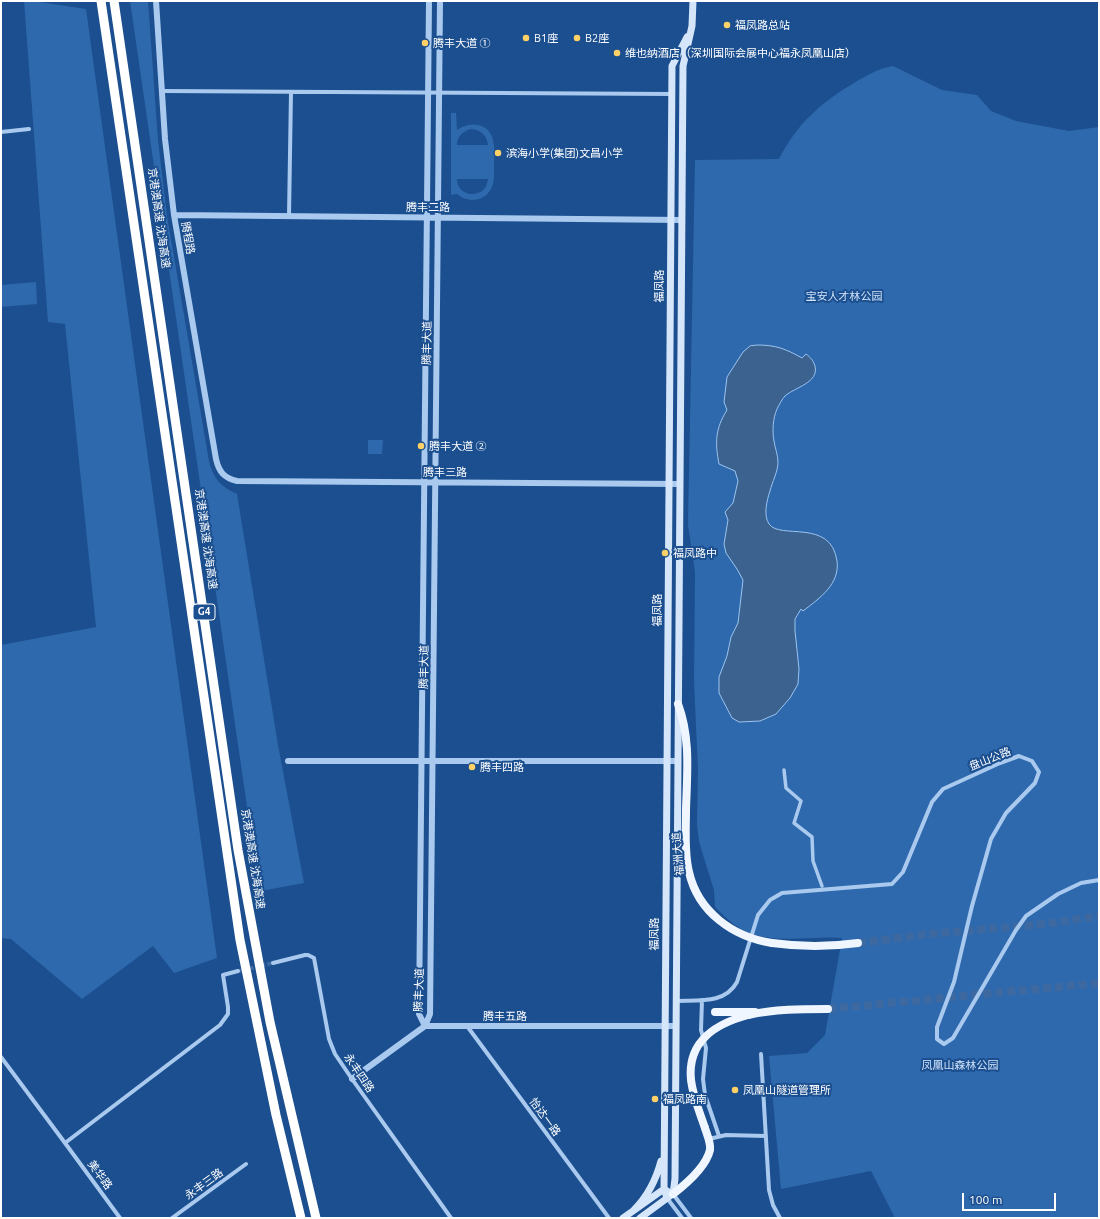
<!DOCTYPE html>
<meta charset="utf-8">
<style>
body{margin:0}
#map{position:relative;width:1100px;height:1219px;overflow:hidden;background:#1b4f8f;font-family:Ubuntu,sans-serif}
canvas{display:block}
.frame{position:absolute;inset:0;border:2px solid #fff;pointer-events:none}
.scale{position:absolute;left:962px;top:1193px;width:94px;height:18px;box-sizing:border-box;border:2px solid #fff;border-top:0;padding-left:5px;font-size:12px;line-height:14px;white-space:nowrap;color:#fff;-webkit-text-stroke:3px #1b4f8f;paint-order:stroke}
</style>
<div id="map">
<canvas width="1100" height="1219"></canvas>
<div class="frame"></div>
<div class="scale">100 m</div>
</div>
<script>
const ctx = document.querySelector('canvas').getContext('2d');
ctx.lineJoin = 'round';
function paint(path, color) {
  ctx.fillStyle = color;
  ctx.fill(path, 'evenodd');
}
function trace(path, color, width, dash) {
  ctx.strokeStyle = color;
  ctx.lineWidth = width;
  ctx.lineCap = dash ? 'butt' : 'round';
  ctx.setLineDash(dash || []);
  ctx.stroke(path);
}
function write(font, color, halo, rows, align = 'center') {
  ctx.font = font + ' Ubuntu,"Noto Sans SC",sans-serif';
  ctx.lineWidth = 4;
  ctx.setLineDash([]);
  ctx.textBaseline = 'middle';
  ctx.strokeStyle = halo;
  ctx.fillStyle = color;
  for (const [text, x, y, turn = 0] of rows) {
    ctx.save();
    ctx.translate(x, y);
    ctx.rotate((+turn || 0) * Math.PI / 180);
    ctx.textAlign = isNaN(turn) ? turn : align;
    if (halo) ctx.strokeText(text, 0, 0);
    ctx.fillText(text, 0, 0);
    ctx.restore();
  }
}
paint(new Path2D(`
 M24,1h9l53,8 131,949 -43,15 -21,-27 -71,53 -71,-60 -10,-1v-293l95,-18 -31,-303 -17,-2z
 M130,1h18l10,139 9,76 42,245c4,17 12,26 28,33l41,251 26,138 -43,8 -8,-43z
 M893,66l49,24 35,5 14,16 25,10 53,10 30,-4v1091h-204l-24,-47 -90,18 -12,-133 38,-3 18,-18 17,-97c-31,-3 -73,8 -101,-9 -10,-6 -18,-14 -26,-22l-1,-17 -11,-35 -4,-14 -2,-16 1,-56 -4,-88 1,-109 -7,-47 7,-365 84,-1c18,-35 41,-56 75,-76 13,-8 23,-14 39,-17z
 M451,113h5l1,17c12,-9 32,-8 36,10 2,8 1,17 1,25 0,8 1,17 -3,24 -7,13 -24,14 -34,5l-6,1zM470,129c10,0 17,6 18,16h-31c0,-8 5,-13 13,-16zM457,179h31c-1,10 -7,15 -17,15 -9,-1 -14,-7 -14,-15z
 M36,282l1,22 -36,3v-22z
 M368,440h15l-1,14h-14z`), '#2e69ad');
const water = new Path2D(`
 M758,345c18,0 28,4 44,13l4,-4c5,4 7,6 9,12 4,17 -20,21 -30,30 -3,3 -6,9 -8,13 -4,9 -5,22 -3,32 1,7 4,14 4,21 0,10 -6,20 -8,29 -3,9 -7,24 -1,33 11,16 62,-6 68,37 3,23 -17,37 -34,50l-2,-2 -6,10v12l4,38 -1,15 -8,14 -14,16 -16,7 -21,1 -7,-4 -13,-25v-16l8,-21 4,-19 7,-14 5,-43 -6,-11 -11,-16 -2,-9 4,-24 -3,-8 8,-9 5,-22 -3,-10 -16,-7c-4,-21 -4,-35 8,-54l-3,-8 3,-25 16,-25 7,-6z`);
paint(water, '#3c6290');
trace(water, '#9cc4f0', 1);
trace(new Path2D(`
 M238,971l35,-8`), '#3d69a0', 4, [4, 2]);
trace(new Path2D(`
 M858,943l72,-9 116,-10 53,-8
 M828,1009l271,-26`), '#3d69a0', 8, [8, 4]);
trace(new Path2D(`
 M784,770l2,18 15,13 -7,22 18,14 1,24 9,25`), '#a9c9ee', 3.5);
trace(new Path2D(`
 M162,91l509,3
 M1,132l28,-3
 M289,216l2,-124
 M273,963l32,-8h3l6,3 15,81 6,15 17,25 99,139
 M702,1000l-1,30 5,18 -3,31 2,16 14,41
 M676,1001c23,-1 49,3 61,-19l21,-67 12,-15 12,-7 110,-9 11,-12 29,-70 11,-13 57,-26 19,-7 13,5 7,11 -4,11 -29,30 -15,26 -19,67 -18,76 -17,45v12l7,5 9,-6 63,-108 10,-14 32,-22 23,-11 18,-3
 M467,1026l142,192
 M761,1054l8,136 4,15 7,13
 M1,1057l64,86 155,-118 8,-11v-7l-5,-32 15,-4
 M709,1139l17,-4 40,1
 M65,1143l55,75
 M673,1194l18,24
 M667,1198l15,20
 M172,1218l74,-54`), '#a9c9ee', 4);
trace(new Path2D(`
 M156,1l9,138 9,76 42,244c3,13 8,19 21,22l443,3
 M174,215l508,5
 M288,761h390
 M425,1026l-6,-12 10,-1013
 M425,1026l5,-12 10,-1013
 M352,1079l73,-53h251`), '#a9c9ee', 6);
trace(new Path2D(`
 M673,1194l2,-15 8,-1113 9,-40 1,-25
 M667,1198l-3,-9 8,-1123 15,-29
 M634,1210c14,-14 22,-30 27,-49
 M623,1218l41,-29 3,2
 M640,1218l30,-22`), '#d6e6fa', 7);
trace(new Path2D(`
 M678,704c13,35 9,70 8,106
 M772,943c29,4 57,4 86,0
 M715,1012h40
 M748,1015c27,-6 53,-6 80,-6
 M673,1194c13,-10 33,-27 37,-44 1,-7 -3,-15 -5,-22`), '#f0f6ff', 8);
trace(new Path2D(`
 M101,1l139,939 36,175 25,103
 M114,1l124,849 32,172 46,196`), '#fff', 9);
trace(new Path2D(`
 M686,810c0,20 -2,42 3,62 9,40 44,65 83,71
 M705,1128c-5,-15 -12,-31 -14,-48 -4,-39 24,-56 57,-65`), '#f0f6ff', 8);
for (const [x, y, r, color] of [
 [727,25,4,"#ffd166"],
 [526,38,4,"#ffd166"],
 [577,38,4,"#ffd166"],
 [425,43,4,"#ffd166"],
 [617,53,4,"#ffd166"],
 [498,153,4,"#ffd166"],
 [421,446,4,"#ffd166"],
 [665,553,4,"#ffd166"],
 [472,767,4,"#ffd166"],
 [735,1090,4,"#ffd166"],
 [655,1099,4,"#ffd166"]
]) {
  const dot = new Path2D();
  dot.arc(x, y, r, 0, 2 * Math.PI);
  ctx.fillStyle = color;
  ctx.fill(dot);
  trace(dot, '#1b4f8f', 1.5);
}
for (const [x, y, w] of [
 [204,612,22]
]) {
  const box = new Path2D();
  box.roundRect(x - w / 2, y - 8, w, 16, 3);
  ctx.fillStyle = '#1b4f8f';
  ctx.fill(box);
  trace(box, '#fff', 1);
}
write('bold 10px', '#fff', null, [
 ["G4",204,612]
]);
write('11px', '#fff', '#1b4f8f', [
 ["福凤路总站",735,25],
 ["B1座",534,38],
 ["B2座",585,38],
 ["腾丰大道 ①",433,43],
 ["维也纳酒店（深圳国际会展中心福永凤凰山店）",625,53],
 ["滨海小学(集团)文昌小学",506,153],
 ["腾丰大道 ②",429,446],
 ["福凤路中",673,553],
 ["腾丰四路",480,767],
 ["凤凰山隧道管理所",743,1090],
 ["福凤路南",663,1099]
], 'left');
write('11px', '#fff', '#1b4f8f', [
 ["腾丰二路",428,207],
 ["京港澳高速 沈海高速",159,218,82],
 ["腾程路",188,238,80],
 ["福凤路",659,286,-90],
 ["腾丰大道",427,343,-89],
 ["腾丰三路",445,472],
 ["京港澳高速 沈海高速",206,539,82],
 ["福凤路",657,610,-90],
 ["腾丰大道",424,667,-89],
 ["盘山公路",990,759,-22],
 ["福洲大道",678,854,-95],
 ["京港澳高速 沈海高速",253,859,81],
 ["福凤路",654,934,-90],
 ["腾丰大道",419,990,-88],
 ["腾丰五路",505,1016],
 ["永丰四路",359,1073,56],
 ["怡达一路",545,1117,54],
 ["美华路",100,1175,54],
 ["永丰三路",204,1184,-36]
]);
write('11px', '#cfe3fa', '#1b4f8f', [
 ["宝安人才林公园",844,296],
 ["凤凰山森林公园",960,1065]
]);
</script>
